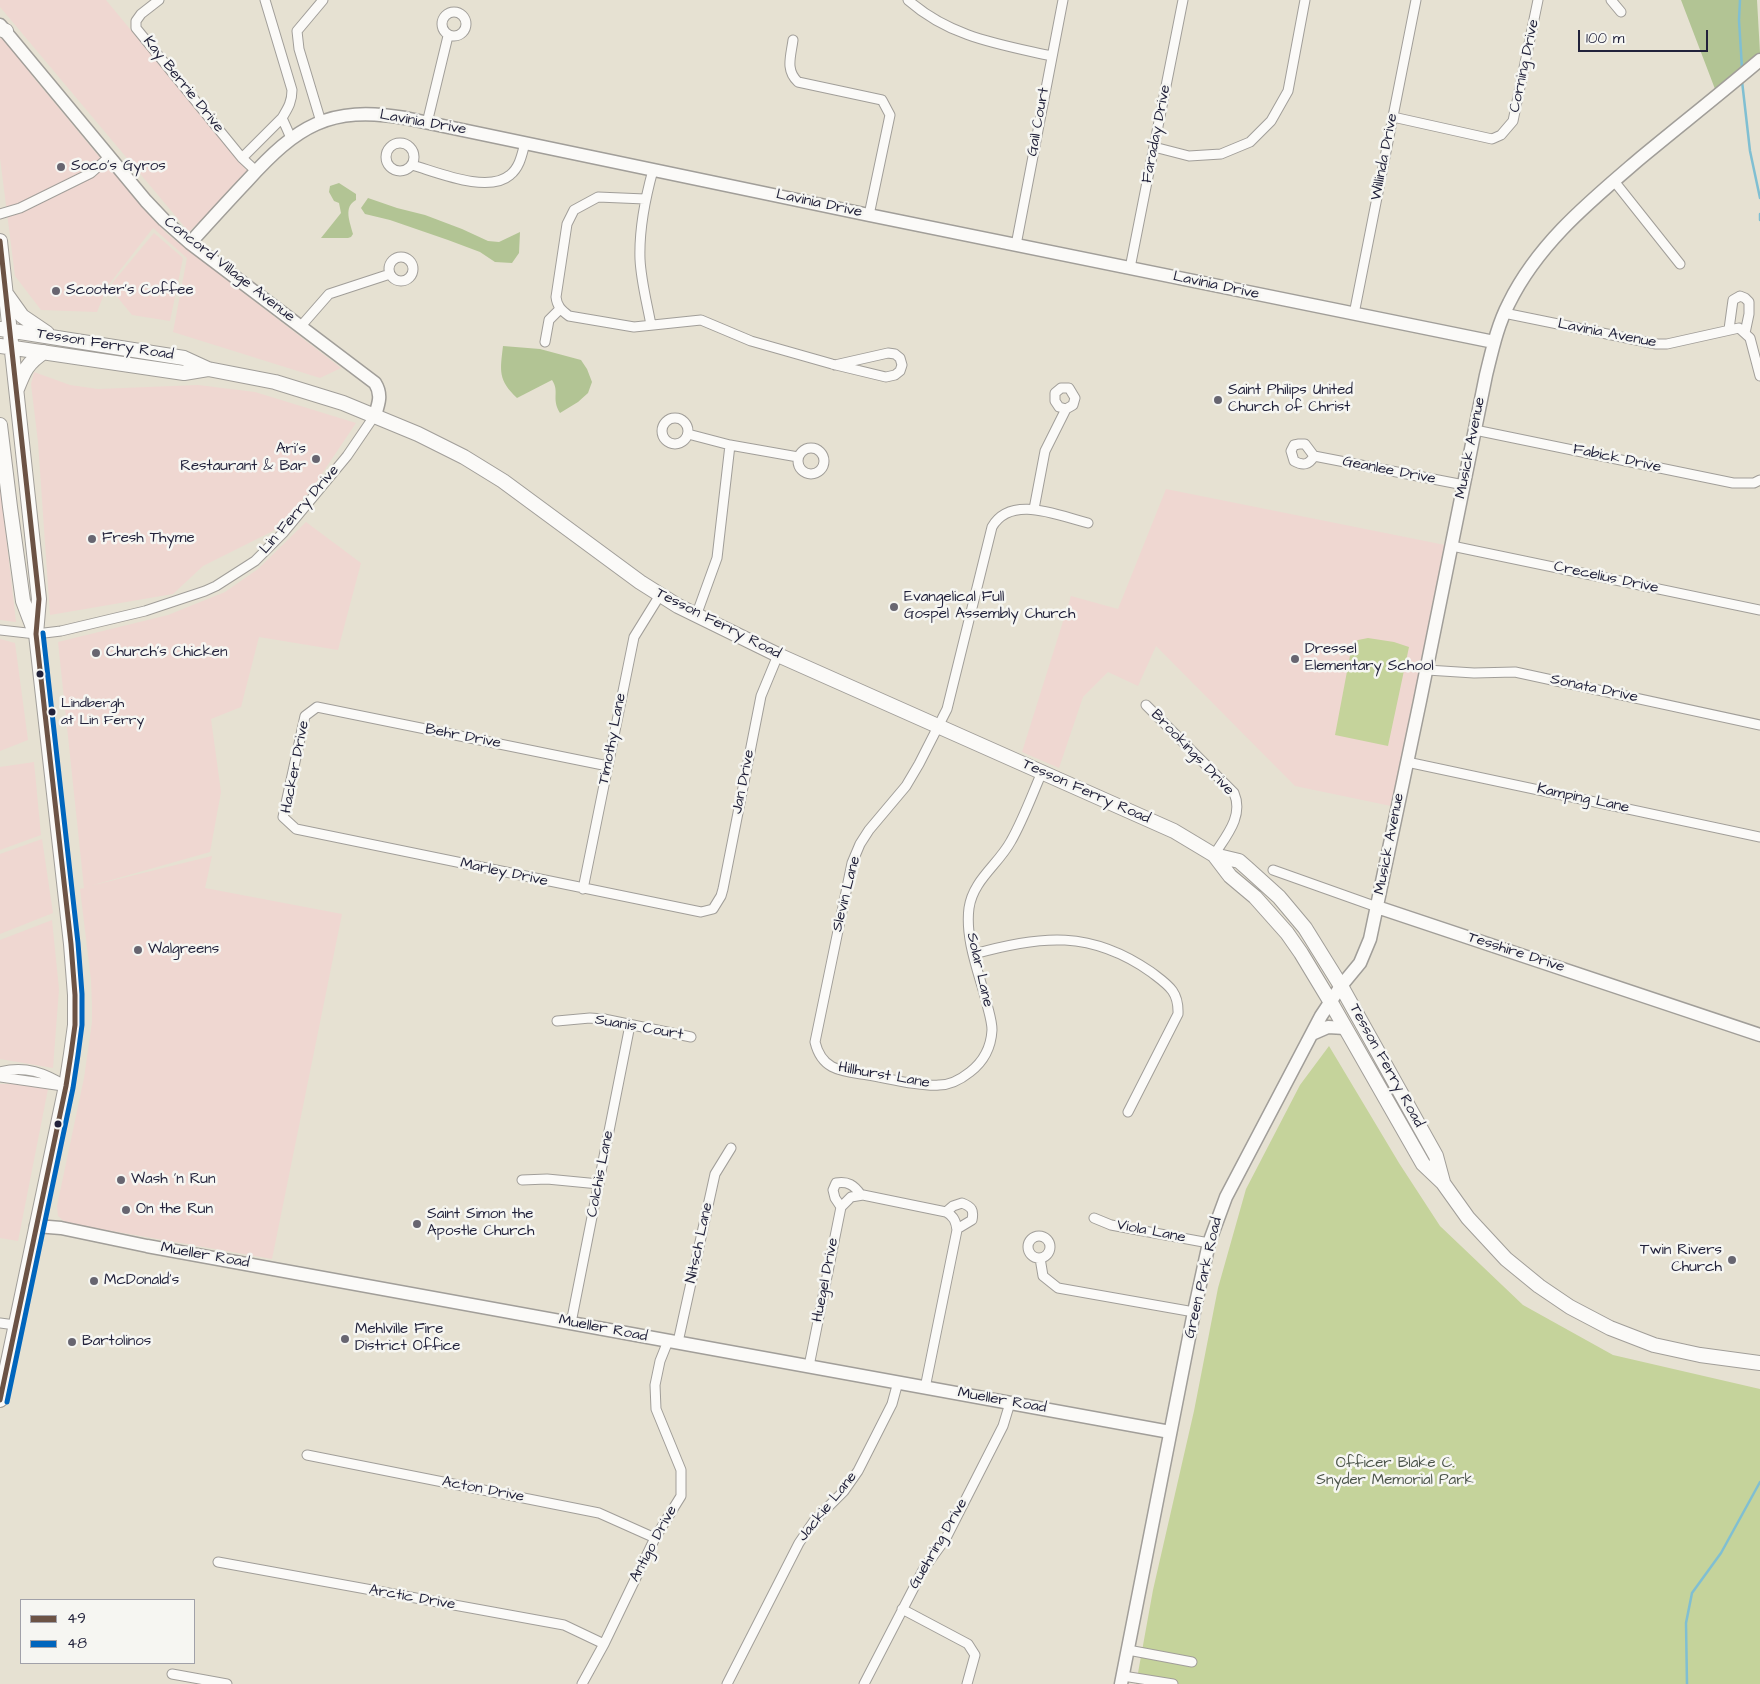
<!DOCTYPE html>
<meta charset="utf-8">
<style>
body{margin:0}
#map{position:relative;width:1760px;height:1684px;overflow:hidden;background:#e6e1d2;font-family:"Architects Daughter",sans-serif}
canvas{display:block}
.legend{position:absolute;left:20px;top:1599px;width:175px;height:65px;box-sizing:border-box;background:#f6f6f2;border:1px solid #a1a1a9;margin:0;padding:6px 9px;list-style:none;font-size:15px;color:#22223b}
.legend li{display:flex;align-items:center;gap:10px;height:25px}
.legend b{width:25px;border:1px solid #a1a1a9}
.scale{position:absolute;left:1578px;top:30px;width:130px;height:22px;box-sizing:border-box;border:2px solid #22223b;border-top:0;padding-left:6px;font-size:15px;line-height:18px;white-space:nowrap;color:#22223b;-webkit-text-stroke:4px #f6f6f2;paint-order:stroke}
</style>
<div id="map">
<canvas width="1760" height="1684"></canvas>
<ul class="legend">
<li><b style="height:6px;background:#6c5345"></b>49</li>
<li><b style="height:6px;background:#0065bd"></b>48</li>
</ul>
<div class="scale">100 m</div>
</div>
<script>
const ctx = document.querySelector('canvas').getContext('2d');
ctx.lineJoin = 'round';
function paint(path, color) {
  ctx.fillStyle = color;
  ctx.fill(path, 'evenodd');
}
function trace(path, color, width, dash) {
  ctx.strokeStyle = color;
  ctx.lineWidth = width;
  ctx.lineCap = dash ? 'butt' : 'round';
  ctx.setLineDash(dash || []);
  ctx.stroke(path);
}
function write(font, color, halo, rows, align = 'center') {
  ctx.font = font + ' "Architects Daughter",sans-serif';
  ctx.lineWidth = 5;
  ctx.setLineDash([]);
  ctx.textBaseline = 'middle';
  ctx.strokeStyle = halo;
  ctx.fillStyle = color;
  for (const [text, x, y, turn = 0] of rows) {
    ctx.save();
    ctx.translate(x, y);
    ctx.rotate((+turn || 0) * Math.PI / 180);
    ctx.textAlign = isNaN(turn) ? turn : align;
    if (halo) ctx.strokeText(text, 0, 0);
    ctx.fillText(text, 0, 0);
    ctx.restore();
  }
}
paint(new Path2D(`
 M0,0h106l143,173 -60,59 -189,-225z
 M0,38l9,5 25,35 63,76 69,79 175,135 -21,10 -147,-46 14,-74 -34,-30 -46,59 -10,25 -56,-2 -26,-34 -15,-118z
 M154,233l29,25 -13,63 -38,-6 -23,-28z
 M34,372l36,13 28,4 100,-4 57,7 101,31 -47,70 -36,38 -70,35 -30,28 -123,21 -12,-173 -7,-58z
 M0,484l16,138 -16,-2z
 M1166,489l279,56 -54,261 -96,-20 -139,-140 -18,40 -30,-14 -25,25 -24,71 -37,-16 49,-156 47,13z
 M306,522l55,41 -23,87 -79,-13 -18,70 -30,12 10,73 -11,60 -120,34 122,-30 -7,32 137,26 -70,345 -206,-36 -8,-7 -1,-10 27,-128 8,-56v-17l-1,-25 -11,-91 4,-1 -26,-246 110,-27 57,-23 33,-23z
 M0,639l15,4 13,97 -28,11z
 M34,762l7,73 -41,15v-83z
 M42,839l11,74 -53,21v-80z
 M52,920l7,69 -6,79 -53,-9v-119z
 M0,1084h21l27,5 -30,152 -18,-3z`), '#efd7d1');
paint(new Path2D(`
 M1368,638l26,4 15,5 -21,99 -53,-11 17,-90 6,-5z
 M1329,1046l70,117 41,63 83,79 90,50 147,34v295h-624l17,-94 41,-179 24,-123 28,-99 54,-104z`), '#c5d39b');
paint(new Path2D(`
 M1681,0h76l3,53 -45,36z
 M339,183l17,11v6c-13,7 -6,22 -3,34l-2,3 -3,1h-27l20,-25 -2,-10 -5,-2 -5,-9 1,-6z
 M368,198l29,10 28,7 37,14 26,12 11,1 21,-10 -1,21 -7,10 -17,-1 -15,-10 -32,-12 -58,-20 -25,-6 -4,-6z
 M503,346l37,3 41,11 6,9 5,13 -4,11 -10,9 -18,11c-9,-15 0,-21 -8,-33l-35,18c-19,-18 -17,-27 -14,-52z`), '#b2c494');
trace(new Path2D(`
 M1740,0l-1,20 3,48
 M1742,81l8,70 10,47
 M1760,214v6
 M1687,1684l-1,-61 6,-30 29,-40 39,-71`), '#80bfd2', 2.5);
const street = new Path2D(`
 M159,0l-18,14 -5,7v7l106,130 14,13
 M265,0l27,90c0,12 -4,18 -10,28l9,20
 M908,0c42,37 90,44 143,56
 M1611,0l10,12
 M442 24a12 12 0 1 1 24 0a12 12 0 1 1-24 0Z
 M793,40c-2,16 -8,30 5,42l84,18 8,15 -21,100
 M1393,117l99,22 9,-4 12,-14 25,-121
 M321,122l-22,-73 -2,-18 26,-31
 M427,123l21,-87
 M386 157a14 14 0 1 1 28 0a14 14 0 1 1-28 0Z
 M1154,147l35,9 32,-2 29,-12 21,-21 17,-30 17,-91
 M242,158l40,-40
 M412,165c25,7 76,29 98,10 10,-8 12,-21 15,-32
 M1614,181l66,83
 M645,199l-47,-2 -24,13 -7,14 -11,73c1,9 5,13 13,19l65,11 67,-7 50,21 81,23 54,13 9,-2 5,-4 2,-6 -2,-7 -5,-4 -7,-1 -53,12
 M0,214l20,-6 71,-35 18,-16
 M1016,245l47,-245
 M389 269a12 12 0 1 1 24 0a12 12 0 1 1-24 0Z
 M1130,268l53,-268
 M1504,313l152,31h11l72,-16 11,10 10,38
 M1354,314l62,-314
 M651,325c-4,-22 -10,-44 -11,-66 -1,-29 5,-60 13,-89
 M301,326l28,-32 61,-20
 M1729,329l4,-29 7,-4 5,2 4,4v12l-4,19
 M545,342l4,-22 11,-11
 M662 431a13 13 0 1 1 26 0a13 13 0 1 1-26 0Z
 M1475,430l258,53h21l6,-3
 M688,434l42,11 68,12
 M798 461a13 13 0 1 1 26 0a13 13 0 1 1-26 0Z
 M1314,456l-9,-12h-6l-5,1 -3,6 3,10c9,5 15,4 20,-5l150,29
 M1034,509l11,-58 21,-42 7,-4 2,-7 -6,-10h-8l-6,5v8l4,6 7,2
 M1452,546l308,64
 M696,616l21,-58 13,-113
 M0,630l36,4 25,-3 84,-20 60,-20 11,-5 39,-25 29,-29 63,-76 28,-41
 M1427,670l47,3 41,-1 245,53
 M1146,705l88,88c10,23 -8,43 -20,62
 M1407,762l353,75
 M608,766l-291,-59 -12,9 -22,101 13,12 405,83 12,-3 8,-13 2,-7 38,-193 17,-41
 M1042,772c-10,23 -19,48 -31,69 -13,24 -38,39 -42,67 -4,30 9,63 17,92 2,10 6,20 6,30 -1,18 -9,32 -22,42 -10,8 -19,13 -31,13 -19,2 -52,-7 -71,-10 -26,-4 -46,-4 -53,-33l37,-179 8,-19 9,-14 37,-44 13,-22 28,-55 45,-182c19,-33 67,-11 96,-4
 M1273,870l104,37
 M583,889l51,-252 26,-42
 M974,954c67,-19 117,-24 177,18 17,13 28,19 27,42l-50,98
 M557,1021l33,-3 14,1 87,18
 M0,1072c25,-7 45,1 66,14
 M0,1077l63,9
 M522,1180l25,-1 52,5
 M841,1207l-6,-9 -2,-8 3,-7c12,-2 18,2 25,12
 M946,1212l7,-6 9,-3c10,4 12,7 10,17l-15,9
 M1094,1218l17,7 98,18
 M1028 1247a11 11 0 1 1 22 0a11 11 0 1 1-22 0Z
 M1040,1258l3,18 15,12 136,24
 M0,1323l15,2
 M571,1323l59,-298
 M678,1342l37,-168 16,-26
 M809,1366l32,-159 10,-10 12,-2 83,17c8,4 10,10 11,18l-32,158
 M307,1455l292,58 56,25
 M218,1562l346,63 40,19
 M902,1609l66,35 7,11 -8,29
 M1128,1650l64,12
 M172,1674l55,10
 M1123,1676l50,8
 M582,1684l22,-40 51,-106 26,-42v-26l-25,-61 -1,-24 5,-24 8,-20
 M727,1684l72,-141 15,-22 30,-30 14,-20 34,-67 6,-22
 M864,1684l59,-114 23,-32 57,-112 7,-23`);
const secondary = new Path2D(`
 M0,25l146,176 18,19 26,23 185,140c7,11 4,20 0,32
 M190,243c19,-21 38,-42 57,-62 50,-55 82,-76 158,-63l464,97 625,127
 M1377,907l383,128
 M1312,1034l16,-7 17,1
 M36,1226l25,2 86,18 1023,186
 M1121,1684l73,-372 15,-69 17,-46 95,-181 20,-30 19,-23 10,-24 50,-238 66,-326c6,-24 11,-49 23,-72 29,-59 79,-100 128,-142 41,-34 83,-67 123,-101`);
const primary = new Path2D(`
 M0,29l6,2
 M0,241l39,358 -3,35 35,310 4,51v30l-4,29 -5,32 -66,314
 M7,295l15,21 25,17
 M0,329l184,29 24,11 67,13 68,21 75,31 46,23 39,24 137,101 38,24 100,49 396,176 40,24 16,21 25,21 32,36 14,20 29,48 93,163 20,19 25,35 38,41 33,27 31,21 40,21 44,17 46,10 60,8
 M0,346l184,27 24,-4
 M17,389c7,-18 10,-26 27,-37
 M0,425l10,82 13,94 11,29
 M1214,855l25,6 8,7 32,29 26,31 36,58 95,170 7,26`);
trace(street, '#a19e99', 11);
trace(secondary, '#a19e99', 15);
trace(primary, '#a19e99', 16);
trace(street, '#fbfaf8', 9);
trace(secondary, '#fbfaf8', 12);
trace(primary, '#fbfaf8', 14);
trace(new Path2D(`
 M0,241l39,358 -3,35 35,310 4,51v30l-4,29 -5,32 -66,314`), '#6c5345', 5);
trace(new Path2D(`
 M7,1402l66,-314 5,-33 4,-30v-31l-4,-51 -35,-310`), '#0065bd', 5);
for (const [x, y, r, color] of [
 [61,167,5,"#676570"],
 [56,291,5,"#676570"],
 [1218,400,5,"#676570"],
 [316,459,5,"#676570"],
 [92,539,5,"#676570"],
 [894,607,5,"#676570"],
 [96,653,5,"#676570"],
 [1295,659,5,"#676570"],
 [40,674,4.5,"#22223b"],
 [52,712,4.5,"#22223b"],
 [138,950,5,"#676570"],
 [58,1124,4.5,"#22223b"],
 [121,1180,5,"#676570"],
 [126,1210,5,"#676570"],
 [417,1224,5,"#676570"],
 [1732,1260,5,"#676570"],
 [94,1281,5,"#676570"],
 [345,1339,5,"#676570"],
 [72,1342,5,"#676570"]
]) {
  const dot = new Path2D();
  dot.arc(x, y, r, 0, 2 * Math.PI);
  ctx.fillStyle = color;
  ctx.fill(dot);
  trace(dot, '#f6f6f2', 2);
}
write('14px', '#22223b', '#f6f6f2', [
 ["Lindbergh",61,704],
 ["at Lin Ferry",61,721]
], 'left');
write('15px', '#22223b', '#f6f6f2', [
 ["Corning Drive",1525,66,-78],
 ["Kay Berrie Drive",183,85,51],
 ["Gail Court",1039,122,-80],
 ["Lavinia Drive",423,123,10],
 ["Faraday Drive",1157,134,-79],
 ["Willinda Drive",1385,157,-79],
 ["Lavinia Drive",819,204,12],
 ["Concord Village Avenue",229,270,38],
 ["Lavinia Drive",1216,286,12],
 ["Lavinia Avenue",1607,334,11],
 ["Tesson Ferry Road",105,345,9],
 ["Musick Avenue",1471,448,-79],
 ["Fabick Drive",1617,459,12],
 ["Geanlee Drive",1389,471,11],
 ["Lin Ferry Drive",300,510,-49],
 ["Crecelius Drive",1606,578,12],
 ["Tesson Ferry Road",718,624,27],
 ["Sonata Drive",1594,689,12],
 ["Behr Drive",463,737,11],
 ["Timothy Lane",613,739,-79],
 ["Brookings Drive",1192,753,46],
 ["Hacker Drive",296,767,-79],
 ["Jan Drive",744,782,-79],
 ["Tesson Ferry Road",1086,792,24],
 ["Kamping Lane",1583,799,12],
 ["Musick Avenue",1390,844,-79],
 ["Marley Drive",504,873,12],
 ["Slevin Lane",847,894,-76],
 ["Tesshire Drive",1516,953,18],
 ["Solar Lane",979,970,77],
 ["Suanis Court",639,1028,10],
 ["Tesson Ferry Road",1386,1066,61],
 ["Hillhurst Lane",884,1076,10],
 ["Colchis Lane",601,1174,-79],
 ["Viola Lane",1151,1232,11],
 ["Nitsch Lane",700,1243,-78],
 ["Mueller Road",205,1256,10],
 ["Green Park Road",1204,1278,-77],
 ["Huegel Drive",826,1280,-79],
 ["Mueller Road",603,1329,11],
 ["Mueller Road",1002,1401,10],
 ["Acton Drive",483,1490,11],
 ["Jackie Lane",828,1507,-51],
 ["Antigo Drive",654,1544,-62],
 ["Guehring Drive",939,1544,-60],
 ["Arctic Drive",412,1598,10]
]);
write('15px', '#22223b', '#f6f6f2', [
 ["Soco's Gyros",71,167],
 ["Scooter's Coffee",66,291],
 ["Saint Philips United",1228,391],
 ["Church of Christ",1228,408],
 ["Ari’s",306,450,"right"],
 ["Restaurant & Bar",306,467,"right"],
 ["Fresh Thyme",102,539],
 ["Evangelical Full",904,598],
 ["Gospel Assembly Church",904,615],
 ["Dressel",1305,650],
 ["Elementary School",1305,667],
 ["Church's Chicken",106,653],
 ["Walgreens",148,950],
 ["Wash ‘n Run",131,1180],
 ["On the Run",136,1210],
 ["Saint Simon the",427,1215],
 ["Apostle Church",427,1232],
 ["Twin Rivers",1722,1251,"right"],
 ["Church",1722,1268,"right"],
 ["McDonald's",104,1281],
 ["Mehlville Fire",355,1330],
 ["District Office",355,1347],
 ["Bartolinos",82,1342]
], 'left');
write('15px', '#4b544a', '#f6f6f2', [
 ["Officer Blake C.",1395,1464],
 ["Snyder Memorial Park",1395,1481]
]);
</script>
